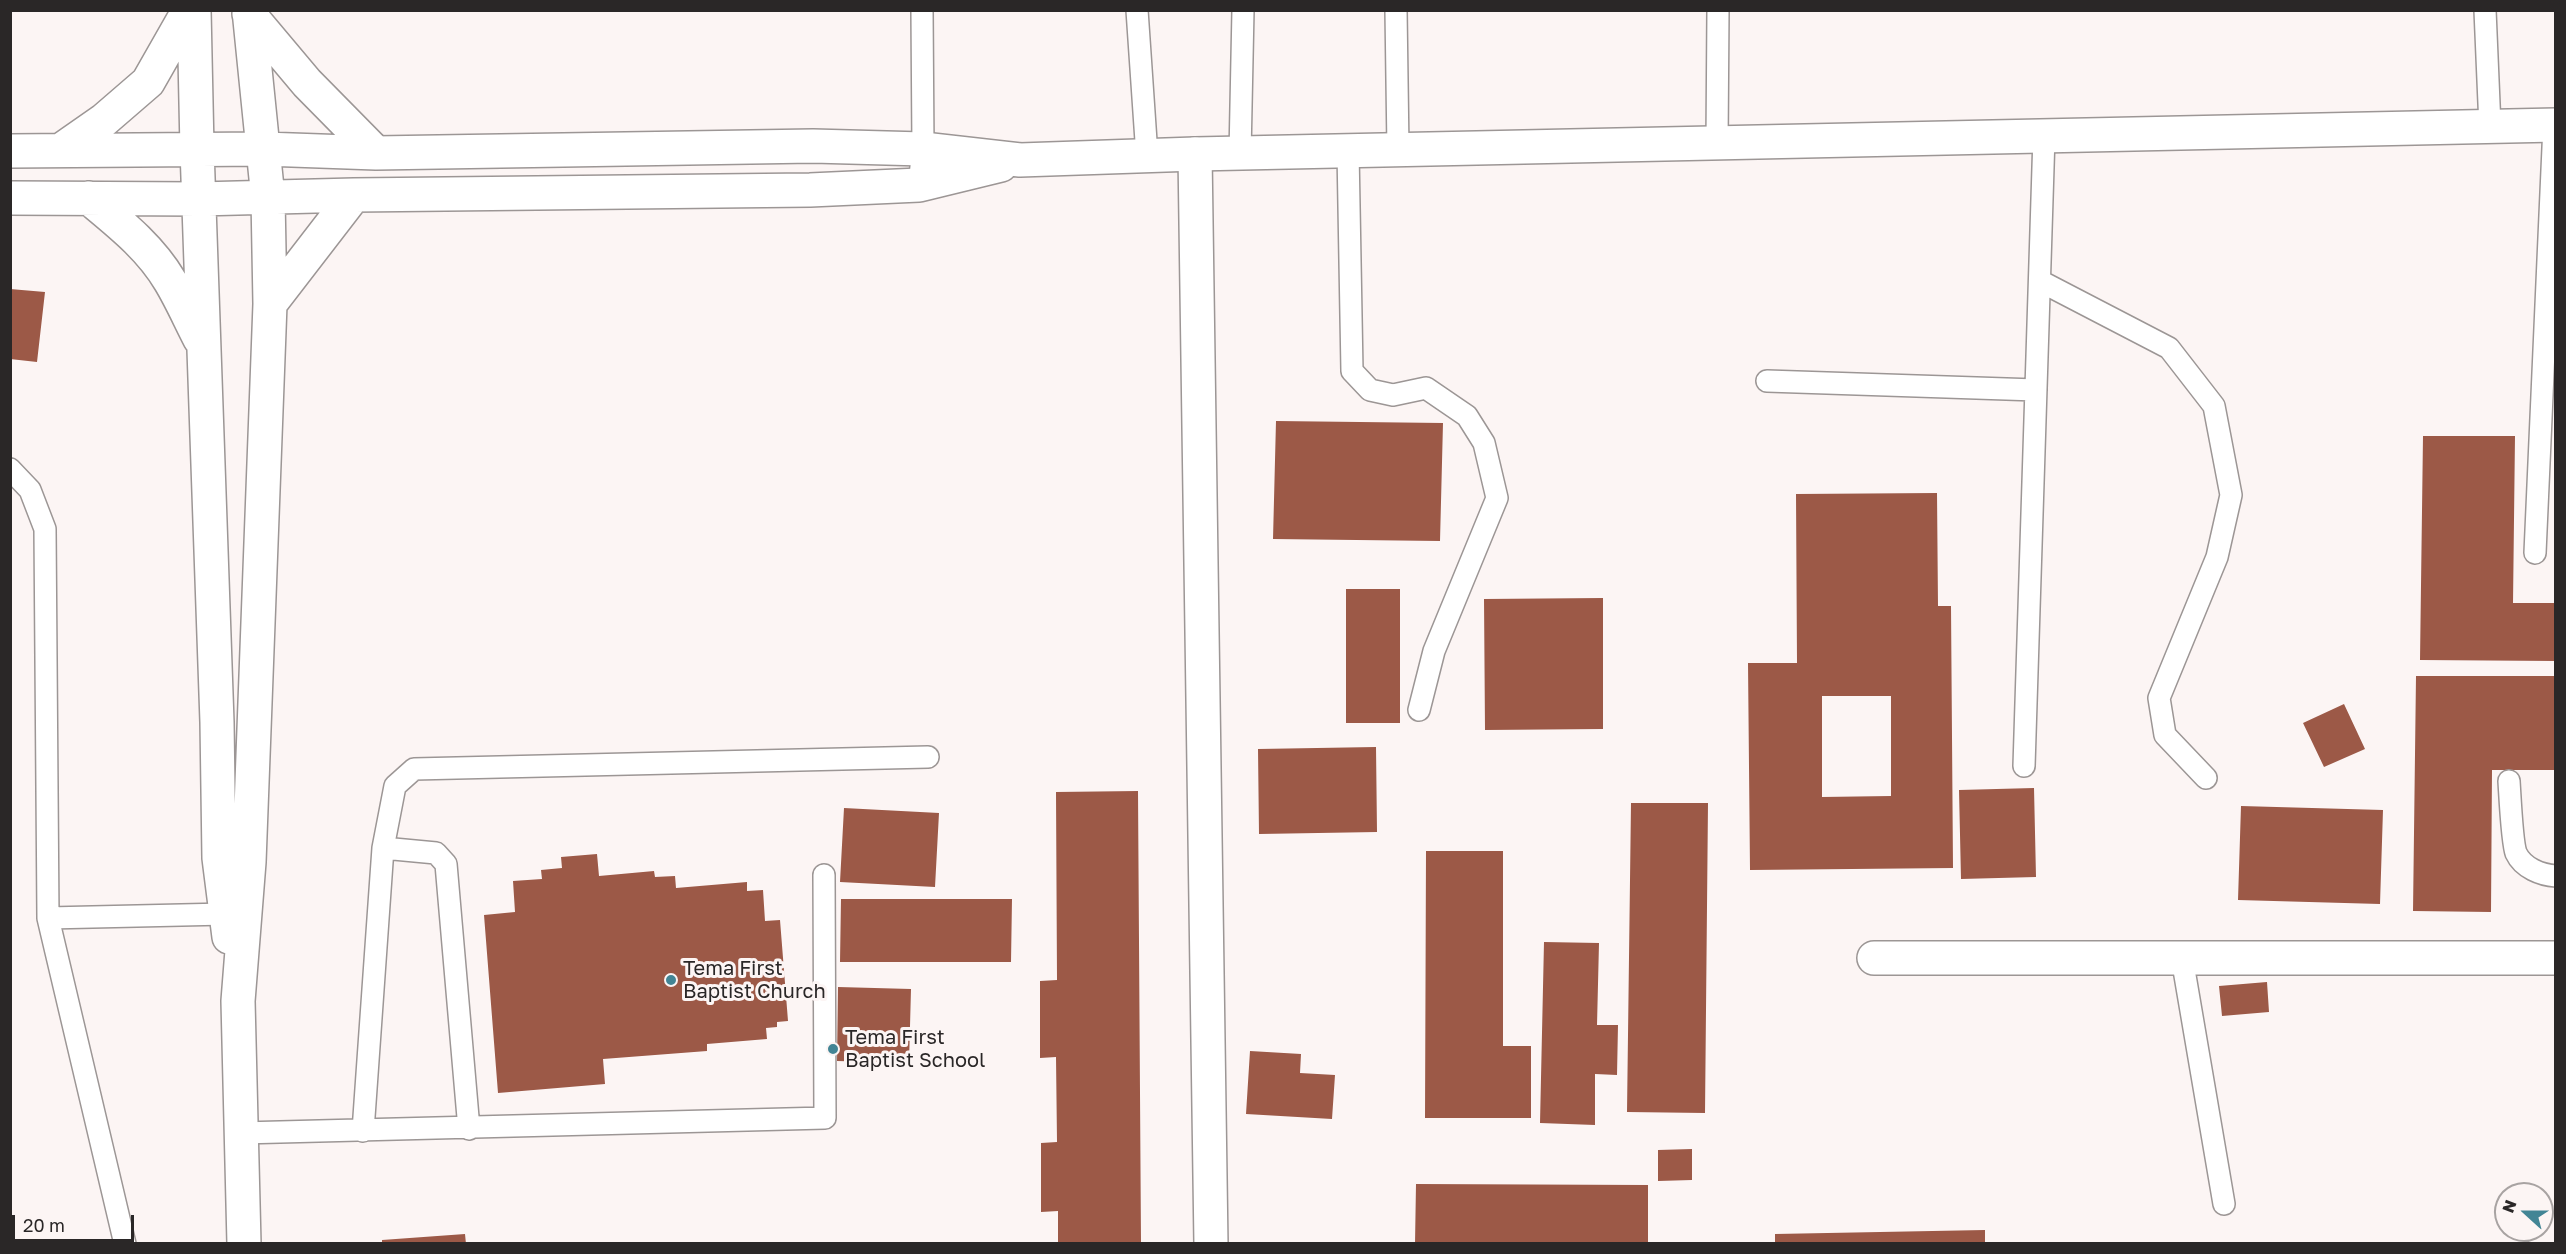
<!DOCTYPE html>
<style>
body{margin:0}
#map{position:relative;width:2566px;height:1254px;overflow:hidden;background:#fcf5f4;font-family:"Golos Text",sans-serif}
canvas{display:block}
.frame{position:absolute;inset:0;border:12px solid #2a2727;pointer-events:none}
.north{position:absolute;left:2494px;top:1182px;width:60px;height:60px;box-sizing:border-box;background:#fcf5f4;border:2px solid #a8a3a2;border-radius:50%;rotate:291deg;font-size:16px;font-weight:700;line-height:24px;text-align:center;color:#2a2727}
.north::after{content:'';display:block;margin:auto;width:21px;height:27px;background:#428595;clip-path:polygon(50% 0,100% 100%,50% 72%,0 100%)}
.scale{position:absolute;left:12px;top:1215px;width:122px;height:27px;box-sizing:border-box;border:3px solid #2a2727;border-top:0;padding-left:8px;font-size:18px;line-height:21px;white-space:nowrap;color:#2a2727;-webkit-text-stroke:4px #fcf5f4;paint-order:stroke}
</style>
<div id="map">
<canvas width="2566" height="1254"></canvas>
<div class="frame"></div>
<div class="north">N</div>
<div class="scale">20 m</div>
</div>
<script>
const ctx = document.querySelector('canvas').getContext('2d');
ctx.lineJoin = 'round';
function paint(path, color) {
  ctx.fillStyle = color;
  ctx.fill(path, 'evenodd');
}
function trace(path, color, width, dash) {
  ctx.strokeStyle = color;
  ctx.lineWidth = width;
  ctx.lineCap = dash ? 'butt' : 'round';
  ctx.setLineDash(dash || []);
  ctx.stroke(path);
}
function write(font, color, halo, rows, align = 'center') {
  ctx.font = font + ' "Golos Text",sans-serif';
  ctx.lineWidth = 6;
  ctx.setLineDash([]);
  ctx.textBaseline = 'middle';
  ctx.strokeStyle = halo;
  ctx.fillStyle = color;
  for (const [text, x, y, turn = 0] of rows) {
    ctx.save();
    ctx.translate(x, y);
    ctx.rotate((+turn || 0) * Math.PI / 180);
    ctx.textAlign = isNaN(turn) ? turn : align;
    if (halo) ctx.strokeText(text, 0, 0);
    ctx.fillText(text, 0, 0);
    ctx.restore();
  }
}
paint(new Path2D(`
 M10,289l35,3 -8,70 -27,-3z
 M1276,421l167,2 -3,118 -167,-2z
 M2423,436h92l-2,167h43v58l-136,-1z
 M1937,493l1,113h13l2,262 -203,2 -2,-207h49l-1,-169zM1822,696h69v100l-69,1z
 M1346,589h54v134h-54z
 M1603,598v131l-118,1 -1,-131z
 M2416,676h140v94h-64l-1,142 -78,-1z
 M2344,704l21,45 -41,18 -21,-44z
 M1376,747l1,85 -118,2 -1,-85z
 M2034,788l2,89 -75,2 -2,-89z
 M1138,791l3,453h-83v-33l-17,1v-69l16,-1 -1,-85 -16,1v-77l17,-1 -1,-188z
 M1631,803h77l-3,310 -78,-1z
 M2241,806l142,4 -3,94 -142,-4z
 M844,808l95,5 -4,74 -95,-5z
 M1426,851h77v195h28v72h-106z
 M597,854l2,22 55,-5 1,6 20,-1 1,12 71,-6v9l16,-1 2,31 15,-1 8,101 -11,1v5l-11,1 1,11 -60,5v7l-104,8 2,25 -107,9 -14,-178 31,-3 -2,-31 29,-2 -1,-9 21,-2 -1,-11z
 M841,899h171l-1,63h-171z
 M1544,942l55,1 -2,82h21l-1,50 -22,-1v51l-55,-2z
 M2267,982l2,30 -47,4 -3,-30z
 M838,987l73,2 -2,74 -72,-2z
 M1250,1051l51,3 -1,19 35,2 -3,44 -86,-5z
 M1692,1149v31l-34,1v-31z
 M1416,1184l232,1v59h-233z
 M1985,1230v14h-210v-10z
 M465,1234l1,10h-84v-4z`), '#9c5947');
const lane = new Path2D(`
 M1137,10l10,146
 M1396,10l2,140
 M2485,10l5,117
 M1717,143l1,-133
 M1348,151l4,220 18,19 23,5 33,-7 41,28 17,27 13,55 -63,153 -15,59
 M1240,154l3,-144
 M919,185l4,-36 -1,-139
 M2040,281l129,67 45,58 17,89 -14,62 -58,141 6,37 41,43
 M1767,381l269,9
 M10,469l20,21 15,39 3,389 77,326
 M2535,553l19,-428
 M2024,766l20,-630
 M2509,781c1,15 3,61 7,72 7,15 25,22 40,23
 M383,848l12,-62 19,-17 514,-12
 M48,918l178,-4
 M2182,958l42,246
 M363,1131l20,-283 53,5 10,11 23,265
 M241,1133l584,-15 -1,-243`);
const street = new Path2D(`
 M1195,154l16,1090
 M1874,958h682`);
const secondary = new Path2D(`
 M194,10l3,139 20,573 2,136 10,79
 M249,14l58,69 69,70
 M61,150l43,-30 44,-38 41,-72
 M10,151l254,-2 112,4 437,-7 110,3 97,11 175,-6 1361,-29
 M10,198l189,1 155,-4 456,-5 109,-5 82,-20
 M89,198c30,25 61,49 81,83 11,18 20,39 30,58
 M270,304l84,-109
 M244,1244l-6,-243 11,-139 21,-558 -2,-106 -19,-188`);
trace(lane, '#9c9695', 24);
trace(street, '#9c9695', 36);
trace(secondary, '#9c9695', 36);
trace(lane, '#fff', 21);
trace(street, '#fff', 33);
trace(secondary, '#fff', 33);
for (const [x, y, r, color] of [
 [671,980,6,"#428595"],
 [833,1049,6,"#428595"]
]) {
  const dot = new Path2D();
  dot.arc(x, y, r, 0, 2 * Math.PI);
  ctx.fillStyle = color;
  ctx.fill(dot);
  trace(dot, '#fcf5f4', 2);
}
write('20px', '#2a2727', '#fcf5f4', [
 ["Tema First",683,969],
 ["Baptist Church",683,992],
 ["Tema First",845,1038],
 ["Baptist School",845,1061]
], 'left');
</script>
